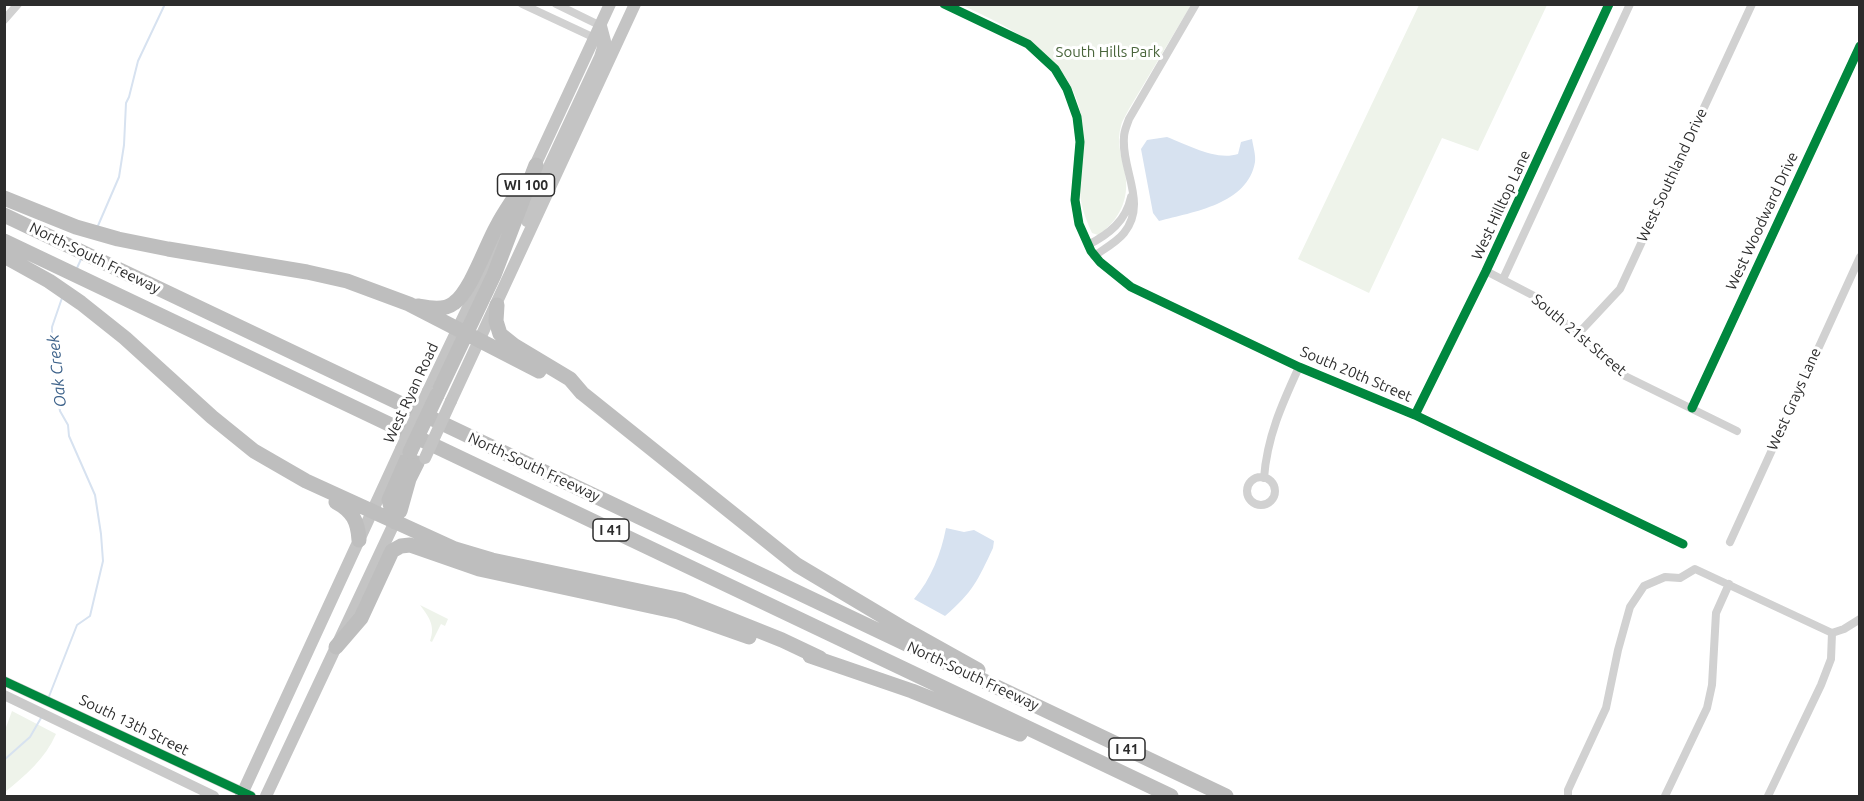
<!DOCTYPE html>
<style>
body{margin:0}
#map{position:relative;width:1864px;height:801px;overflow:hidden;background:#fff;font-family:Ubuntu,sans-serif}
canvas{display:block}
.frame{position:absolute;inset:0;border:6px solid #2c2c2c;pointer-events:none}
</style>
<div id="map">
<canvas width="1864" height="801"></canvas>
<div class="frame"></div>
</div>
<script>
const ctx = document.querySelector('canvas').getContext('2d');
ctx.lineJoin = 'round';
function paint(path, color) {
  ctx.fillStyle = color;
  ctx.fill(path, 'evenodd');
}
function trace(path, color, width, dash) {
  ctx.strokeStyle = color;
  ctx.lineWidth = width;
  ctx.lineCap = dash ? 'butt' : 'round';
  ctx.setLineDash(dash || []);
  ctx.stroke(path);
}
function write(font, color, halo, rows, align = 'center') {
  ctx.font = font + ' Ubuntu,sans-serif';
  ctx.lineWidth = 6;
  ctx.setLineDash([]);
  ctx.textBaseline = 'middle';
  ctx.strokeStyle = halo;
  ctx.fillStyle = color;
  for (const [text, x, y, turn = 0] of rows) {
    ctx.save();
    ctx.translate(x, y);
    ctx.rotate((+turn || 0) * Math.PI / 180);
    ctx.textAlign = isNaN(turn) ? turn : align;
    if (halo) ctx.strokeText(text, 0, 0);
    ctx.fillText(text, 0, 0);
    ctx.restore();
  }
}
paint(new Path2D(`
 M962,5h229l-62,104c-3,6 -7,12 -8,17 -5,16 1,32 4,47 5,26 -6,48 -27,62l-6,-2c-17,-38 -12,-46 -9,-85 5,-82 -57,-113 -121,-143z
 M1419,5h128l-69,146 -36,-13 -73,155 -71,-34z
 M420,605l28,14 -3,7 -4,-2 -9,18 -2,-1c6,-16 -2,-25 -10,-36z
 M12,711l44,23c-11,25 -30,41 -51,58v-62z`), '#eef3ea');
paint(new Path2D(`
 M1167,137c21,8 49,24 71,17l3,-12 11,-3c1,7 4,16 3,23 -7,42 -62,50 -96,59l-6,-8 -12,-64 6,-9z
 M946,528l18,4 10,-2 20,11 -1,7c-15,32 -20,44 -48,68l-31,-17c17,-20 27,-45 32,-71z`), '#d7e2f0');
trace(new Path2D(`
 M97,228l22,-51 5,-32 2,-42 3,-6 9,-36 27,-57
 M77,268l5,-11
 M48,699l29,-74 13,-9 13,-55 -2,-27 -6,-39 -26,-59 -1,-11 -8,-14 -8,-48v-36l10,-29
 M4,760l26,-23 11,-19`), '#d7e2f0', 2);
trace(new Path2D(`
 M522,4l75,35
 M556,4l45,22
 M944,4l84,40 27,25 12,20 10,28 3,25 -5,58 4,24 12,27 9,11 31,25 168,80 116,48 268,129
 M4,20l14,-16
 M1088,245c21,-11 38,-24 43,-48
 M1094,256c10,-7 23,-14 30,-23 24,-30 -3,-63 0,-96 0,-6 3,-12 5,-18l67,-115
 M1486,271l50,26 85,77 116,57
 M1503,279l127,-275
 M1577,335l43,-46 132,-285
 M1692,408l168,-362
 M1415,415l71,-144 123,-267
 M1247 491a14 14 0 1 1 28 0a14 14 0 1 1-28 0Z
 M1264,478c3,-41 18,-74 35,-111
 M1730,542l130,-285
 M1568,796v-6l5,-11 33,-71 12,-58 12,-43 14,-21 21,-9 15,1 15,-9 137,64 12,-4 16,-10
 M1665,796l42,-88 5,-23 4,-72 13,-29
 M1768,796l53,-111 10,-26 1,-26`), '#d1d1d1', 8);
trace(new Path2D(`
 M4,681l247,115
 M4,695l210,101`), '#cacaca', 10);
trace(new Path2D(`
 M532,172l78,-168
 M527,221l12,-33 61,-131 5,-16 -4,-15
 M428,391l75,-157
 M451,401l184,-397
 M241,796l160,-347
 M266,796l132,-281`), '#c4c4c4', 12);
trace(new Path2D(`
 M4,198l72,29 42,12 50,10 139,23 40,9 62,23 130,67
 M4,215l1222,581
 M4,241l1167,555
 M4,256l45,25 32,22 44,35 87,79 42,34 52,30 149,68 37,11 190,40 100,40 38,18
 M497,305l-1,16 4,13 15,12 55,33 12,14 215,172 104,62 77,43
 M418,306c11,2 26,5 36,-3 17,-12 32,-58 43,-77 6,-12 15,-24 22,-36
 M437,395l57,-120 42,-110
 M336,502c17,9 22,20 23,38
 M400,511l9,-32 8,-16
 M395,522l-6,-22 21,-48
 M336,647l25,-29 31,-67 9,-5 9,-1 69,24 199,43 71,25
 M810,656l102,35 108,43`), '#bebebe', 15);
trace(new Path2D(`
 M401,449l27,-58
 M425,458l26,-57`), '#c4c4c4', 12);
trace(new Path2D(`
 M410,452l27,-57`), '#bebebe', 15);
trace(new Path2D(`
 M944,4l84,40 27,25 12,20 10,28 3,25 -5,58 4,24 12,27 9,11 31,25 168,80 116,48 268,129
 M1692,408l168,-362
 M1415,415l71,-144 123,-267
 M4,681l247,115`), '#00873e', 9);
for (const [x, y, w] of [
 [526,185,57],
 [611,530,36],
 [1127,749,36]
]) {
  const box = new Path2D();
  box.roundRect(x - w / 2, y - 11, w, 22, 4.5);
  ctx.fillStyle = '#fff';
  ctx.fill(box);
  trace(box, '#2c2c2c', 1.5);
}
write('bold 14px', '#2c2c2c', null, [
 ["WI 100",526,185],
 ["I 41",611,530],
 ["I 41",1127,749]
]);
write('15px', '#49653b', '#fff', [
 ["South Hills Park",1108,52]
]);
write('15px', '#2c2c2c', '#fff', [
 ["West Southland Drive",1672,175,-65],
 ["West Hilltop Lane",1501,205,-65],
 ["West Woodward Drive",1762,221,-65],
 ["North-South Freeway",95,258,26],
 ["South 21st Street",1579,335,40],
 ["South 20th Street",1356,374,23],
 ["West Ryan Road",411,393,-65],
 ["West Grays Lane",1794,399,-66],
 ["North-South Freeway",534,467,25],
 ["North-South Freeway",973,676,25],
 ["South 13th Street",134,725,26]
]);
write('italic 16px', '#3d628a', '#fff', [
 ["Oak Creek",57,371,-96]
]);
</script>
